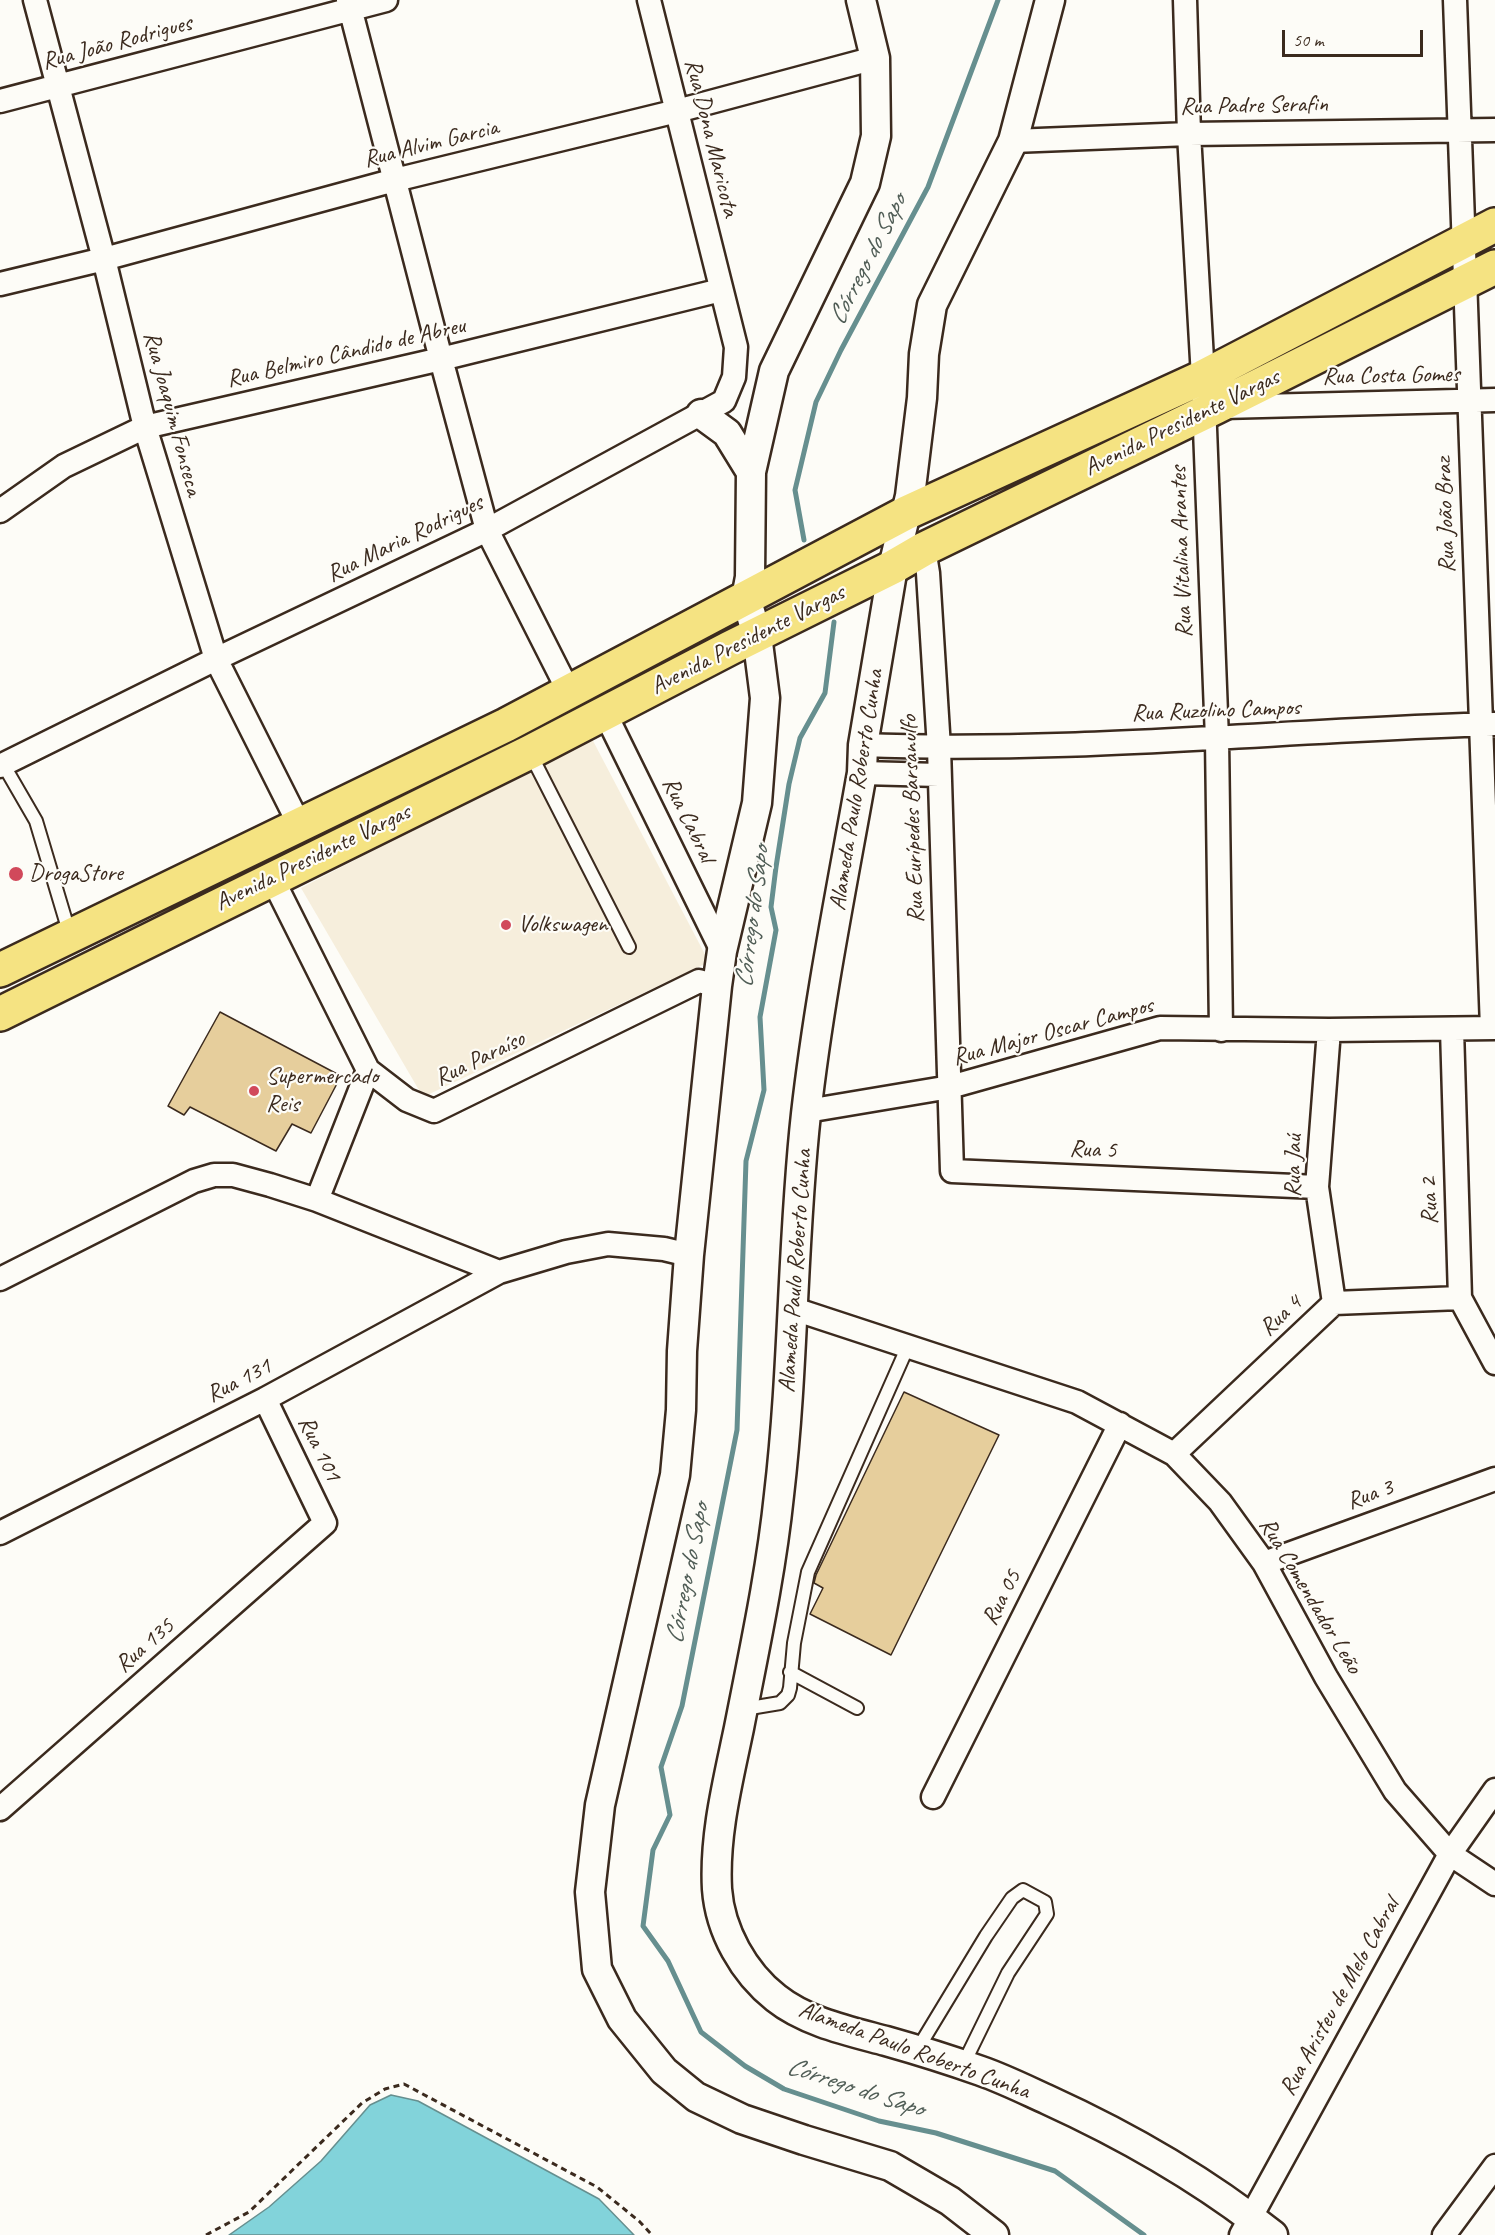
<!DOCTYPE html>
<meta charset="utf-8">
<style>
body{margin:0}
#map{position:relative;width:1495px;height:2235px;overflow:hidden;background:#fdfcf7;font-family:Caveat,sans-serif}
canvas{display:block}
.scale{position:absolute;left:1282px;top:30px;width:141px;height:27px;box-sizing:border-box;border:3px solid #3b2a1e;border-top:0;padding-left:8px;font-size:18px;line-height:21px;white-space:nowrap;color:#3b2a1e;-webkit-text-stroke:4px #fdfcf7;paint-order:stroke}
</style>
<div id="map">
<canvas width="1495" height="2235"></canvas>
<div class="scale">50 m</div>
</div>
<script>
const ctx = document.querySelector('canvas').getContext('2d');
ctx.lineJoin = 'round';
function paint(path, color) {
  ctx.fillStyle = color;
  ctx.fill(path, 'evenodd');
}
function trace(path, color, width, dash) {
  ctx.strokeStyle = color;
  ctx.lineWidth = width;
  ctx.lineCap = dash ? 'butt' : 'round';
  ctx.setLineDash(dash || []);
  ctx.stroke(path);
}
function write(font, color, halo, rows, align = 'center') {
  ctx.font = font + ' Caveat,sans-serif';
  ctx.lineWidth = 4.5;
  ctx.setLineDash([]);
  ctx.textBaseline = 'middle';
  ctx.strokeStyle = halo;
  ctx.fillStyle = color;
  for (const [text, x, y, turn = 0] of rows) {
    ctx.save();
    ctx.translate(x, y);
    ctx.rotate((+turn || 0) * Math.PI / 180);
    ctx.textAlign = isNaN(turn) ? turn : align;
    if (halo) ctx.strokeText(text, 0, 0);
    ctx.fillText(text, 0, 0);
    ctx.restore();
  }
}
paint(new Path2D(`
 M591,737l118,225 -286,135 -122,-209z`), '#f6eedc');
const water = new Path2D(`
 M391,2095l27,6 181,98 35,36h-405l40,-28 52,-46 49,-56z`);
paint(water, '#82d3da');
trace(water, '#668f8f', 1.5);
trace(new Path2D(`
 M804,540l-9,-50 21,-88 25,-52 87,-163 70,-187
 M834,622l-9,71 -25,45 -11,46 -13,83 -5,40 5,23 -16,87 4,73 -18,71 -9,269 -55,276 -21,61 9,48 -17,35 -10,76 25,35 33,71 44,34 39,23 95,32 57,12 119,38 89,64`), '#668f8f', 5);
const building = new Path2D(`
 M220,1012l121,64 -30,57 -19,-9 -16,27 -86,-44 -6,8 -16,-9z
 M904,1392l95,43 -108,220 -81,-41 13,-26 -9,-5 2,-8z`);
paint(building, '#e6ce9c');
trace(building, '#3b2a1e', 1.5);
const service = new Path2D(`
 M530,753l99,194
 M3,764l33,57 34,114
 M790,1672l67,36
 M744,1709l36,-6 8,-8 2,-7 4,-45 14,-71 100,-226
 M917,2050l69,-114 26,-38 11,-8 22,12 2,12 -39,59 -45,92`);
const minor = new Path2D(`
 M35,0l69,259 41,168 71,232 84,167
 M348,0l93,359 46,171 82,162
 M1185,0l4,134 14,243 14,362 4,291
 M1455,0l37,1028
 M0,101l386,-101
 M1013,141l176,-7 306,-4
 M0,284l104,-25 291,-79 282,-69 198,-53
 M1223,407l272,-7
 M0,511l64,-45 81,-39 296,-68 280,-69
 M924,549l4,24 11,175 13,423 365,16
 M605,713l117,238
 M863,745c211,8 421,-15 632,-21
 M0,766l216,-107 271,-129 237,-129 10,-24 2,-30 -87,-347
 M862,773l77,2
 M272,878l96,192 39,30 27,11 265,-130 18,5
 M1452,1029l8,269 35,65
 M1329,1030l-12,157 17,116
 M807,1111l143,-24 210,-59 169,2 166,-2
 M317,1200l51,-130
 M0,1279l194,-98 20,-6h19l37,10 47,15 182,72
 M794,1309l283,93 97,52 46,48 44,61 62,114 69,114 55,63 45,30
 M1174,1454l160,-151 126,-5
 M0,1533l265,-134 234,-127 67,-20 42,-8 56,5 25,6
 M1264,1563l231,-84
 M933,1797l187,-373
 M0,1809l325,-286 -60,-124
 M1241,2235l209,-381 45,-64
 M1444,2235l51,-69`);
const tertiary = new Path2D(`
 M861,0l14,58 1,78 -11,47 -91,188 -23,101 -1,105 -4,21 11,37 8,63 -8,105 -35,148 -5,35 -28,269 -7,96 -1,59 -6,65 -75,330 -10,87 7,77 25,50 42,52 32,26 46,22 62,21 86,26 60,35 44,34
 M1050,0l-37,141 -81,164 -8,49 -2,44 -12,98 -17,71 -30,178 -1,28c-20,113 -43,226 -56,341 -14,126 -12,254 -27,381 -8,78 -25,156 -40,233 -11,53 -25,107 -22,161 3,42 27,84 59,109 30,24 73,33 110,43 32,9 64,19 95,30 23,8 45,19 67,29 79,36 157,81 225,135
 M701,414l26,19 24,39`);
const primary = new Path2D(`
 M0,970l506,-245 400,-212 297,-136 292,-152
 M0,1014l530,-262 200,-104 163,-81 31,-18 292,-142 279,-140`);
trace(service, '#3b2a1e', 16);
trace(minor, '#3b2a1e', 27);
trace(tertiary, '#3b2a1e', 33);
trace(primary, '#3b2a1e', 38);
trace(new Path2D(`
 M206,2235l43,-23 113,-109 23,-14 19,-5 193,103 42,34 13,14`), '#3b2a1e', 3, [6, 4.5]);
trace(service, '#fdfcf7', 12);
trace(minor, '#fdfcf7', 22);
trace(tertiary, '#fdfcf7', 28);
trace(primary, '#f5e382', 33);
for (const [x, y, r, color] of [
 [16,874,8,"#d1495b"],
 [506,925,6,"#d1495b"],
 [254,1091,6,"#d1495b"]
]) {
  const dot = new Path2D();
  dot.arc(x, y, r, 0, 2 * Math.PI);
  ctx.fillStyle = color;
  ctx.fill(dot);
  trace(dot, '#fdfcf7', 2);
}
write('24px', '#3b2a1e', '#fdfcf7', [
 ["Rua João Rodrigues",117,43,-15],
 ["Rua Padre Serafin",1254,106,-1],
 ["Rua Dona Maricota",711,138,76],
 ["Rua Alvim Garcia",431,144,-14],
 ["Rua Belmiro Cândido de Abreu",346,353,-13],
 ["Rua Costa Gomes",1391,376,-1],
 ["Rua Joaquim Fonseca",172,414,75],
 ["Avenida Presidente Vargas",1182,423,-26],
 ["Rua João Braz",1446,515,-92],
 ["Rua Maria Rodrigues",405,539,-26],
 ["Rua Vitalina Arantes",1182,552,-92],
 ["Avenida Presidente Vargas",748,640,-27],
 ["Rua Ruzolino Campos",1216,711,-2],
 ["Alameda Paulo Roberto Cunha",857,790,-81],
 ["Rua Eurípedes Barsanulfo",913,819,-92],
 ["Rua Cabral",688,820,64],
 ["Avenida Presidente Vargas",313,858,-26],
 ["Rua Major Oscar Campos",1053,1032,-15],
 ["Rua Paraíso",480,1059,-26],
 ["Rua 5",1093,1150,2],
 ["Rua Jaú",1294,1166,-89],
 ["Rua 2",1430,1201,-92],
 ["Alameda Paulo Roberto Cunha",796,1271,-86],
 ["Rua 4",1281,1316,-43],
 ["Rua 131",239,1381,-27],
 ["Rua 101",319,1449,64],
 ["Rua 3",1370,1495,-20],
 ["Rua Comendador Leão",1310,1596,59],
 ["Rua 05",1002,1598,-63],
 ["Rua 135",145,1646,-41],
 ["Rua Aristeu de Melo Cabral",1340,1997,-61],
 ["Alameda Paulo Roberto Cunha",914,2051,20]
]);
write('24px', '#3b2a1e', '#fdfcf7', [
 ["DrogaStore",29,874],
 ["Volkswagen",518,925],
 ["Supermercado",266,1077],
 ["Reis",266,1105]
], 'left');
write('italic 26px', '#505d56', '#fdfcf7', [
 ["Córrego do Sapo",868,260,-63],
 ["Córrego do Sapo",753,917,-83],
 ["Córrego do Sapo",688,1574,-79],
 ["Córrego do Sapo",855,2088,18]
]);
</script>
